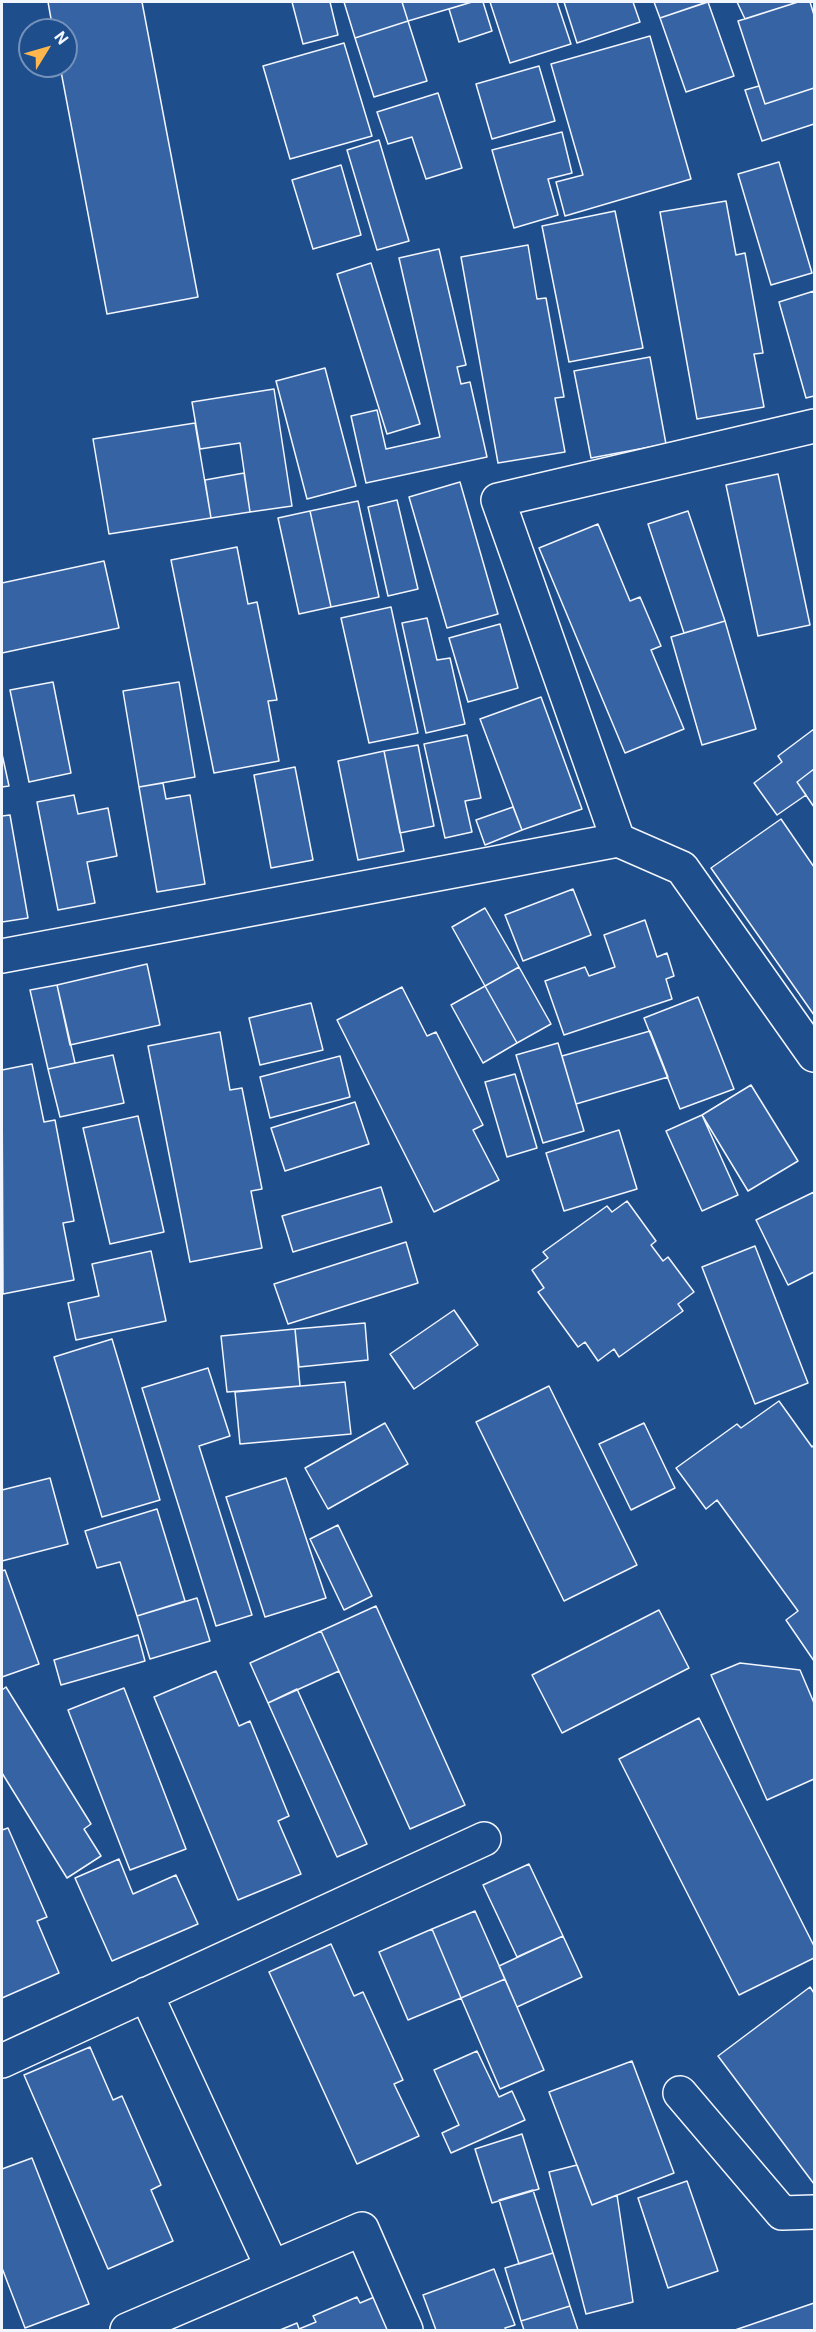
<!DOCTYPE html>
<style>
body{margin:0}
#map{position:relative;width:816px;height:2332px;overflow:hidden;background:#1f4e8c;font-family:Roboto,sans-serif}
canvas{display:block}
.frame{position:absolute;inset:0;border:3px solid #f2f6ff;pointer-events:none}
.north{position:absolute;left:18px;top:18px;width:60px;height:60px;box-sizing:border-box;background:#1f4e8c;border:2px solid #7391ba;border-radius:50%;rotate:53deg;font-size:16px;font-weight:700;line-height:24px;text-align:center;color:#f2f6ff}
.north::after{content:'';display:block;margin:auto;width:21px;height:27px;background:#ffb74d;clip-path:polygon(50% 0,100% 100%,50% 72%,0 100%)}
</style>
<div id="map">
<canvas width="816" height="2332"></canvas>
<div class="frame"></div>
<div class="north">N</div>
</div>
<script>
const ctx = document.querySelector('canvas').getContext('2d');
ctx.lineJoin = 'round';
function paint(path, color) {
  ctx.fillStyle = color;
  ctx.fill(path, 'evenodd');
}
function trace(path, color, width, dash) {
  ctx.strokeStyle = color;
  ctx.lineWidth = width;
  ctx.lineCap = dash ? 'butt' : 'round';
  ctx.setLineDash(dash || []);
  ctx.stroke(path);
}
const building = new Path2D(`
 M48,2h94l56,295 -91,17 -47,-248h6v-36h-13z
 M292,2h38l8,33 -35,9z
 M344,2h58l6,19 -53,17z
 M402,2h70l-64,19z
 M472,2h11l9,29 -33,11 -10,-33z
 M490,2h67l14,42 -61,19z
 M564,2h69l7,20 -63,21z
 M654,2h53l-47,16z
 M708,2l26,74 -48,16 -26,-74z
 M737,2h61l-53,17z
 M798,2h12l4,13v73l-49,16 -27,-83z
 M408,21l19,60 -53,16 -19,-59z
 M650,36l41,143 -126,37 -9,-34 27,-7 -32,-111z
 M344,43l28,93 -82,23 -27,-93z
 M539,66l16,55 -63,18 -16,-55z
 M759,86l6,18 49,-16v36l-52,17 -17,-51z
 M438,93l24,75 -36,11 -14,-42 -24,7 -11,-32z
 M562,132l10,41 -24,6 10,36 -44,13 -22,-78z
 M379,140l30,101 -32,9 -30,-100z
 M779,162l33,111 -41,12 -33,-111z
 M341,165l20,70 -48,14 -21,-69z
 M726,201l10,54 9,-2 18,100 -9,1 10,53 -67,12 -37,-207z
 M615,211l28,137 -74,14 -27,-136z
 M528,245l9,54 9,-1 18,99 -9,1 10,54 -67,11 -37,-206z
 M439,249l27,116 -9,2 4,17 9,-2 17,75 -121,26 -15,-67 26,-6 9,39 54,-12 -41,-179z
 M371,263l49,161 -33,10 -50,-160z
 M814,291v105l-8,2 -27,-96z
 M650,357l16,87 -75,14 -17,-87z
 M325,368l31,118 -49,13 -31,-118z
 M274,389l18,117 -42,6 -10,-69 -40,6 -8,-47z
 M195,423l16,95 -102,16 -16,-95z
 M244,473l6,39 -39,6 -6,-38z
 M778,474l32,151 -52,11 -32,-151z
 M460,482l38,132 -51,14 -38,-131z
 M397,500l21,89 -30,7 -20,-89z
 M358,501l21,96 -48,10 -21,-96z
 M310,511l21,96 -32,7 -21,-96z
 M688,511l37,110 -41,12 -36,-109z
 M598,524l32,77 10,-4 21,49 -10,4 33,79 -59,24 -86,-205z
 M237,547l11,57 9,-2 20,98 -9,1 11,60 -65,12 -43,-213z
 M104,561l15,67 -117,25v-70z
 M391,607l27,126 -49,10 -28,-125z
 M427,618l10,42 13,-2 15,66 -39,9 -24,-110z
 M725,621l31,108 -54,16 -31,-108z
 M500,624l18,64 -50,14 -19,-64z
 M53,682l18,91 -42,9 -19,-92z
 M179,682l16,95 -56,10 -16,-96z
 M541,697l41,112 -60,21 -42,-111z
 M814,729v40l-17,13 9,13 -29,20 -23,-32 28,-21 -4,-6z
 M467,735l14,63 -16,3 7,31 -27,6 -21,-94z
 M418,745l16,81 -34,7 -16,-82z
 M384,751l20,100 -46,9 -20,-99z
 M2,754l7,32 -7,1z
 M295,767l18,93 -42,8 -17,-93z
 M814,769v38l-17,-25z
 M163,783l3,16 24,-4 15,89 -48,8 -18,-105z
 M74,795l4,19 30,-6 9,48 -30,6 8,41 -37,7 -21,-108z
 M513,807l9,23 -37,15 -9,-25z
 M10,815l18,103 -26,4v-106z
 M781,819l33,48v148l-103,-147z
 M573,889l18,46 -68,26 -18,-46z
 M485,908l34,59 -34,19 -33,-59z
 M645,920l12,37 10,-4 7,23 -8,3 6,20 -108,36 -19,-54 40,-14 4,9 26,-9 -11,-32z
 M147,964l13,61 -90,20 -13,-60z
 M519,967l32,57 -34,19 -32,-57z
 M57,985l18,78 -27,6 -18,-79z
 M485,986l32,57 -34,20 -32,-58z
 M402,987l25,49 9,-4 47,93 -10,5 26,50 -65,32 -97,-192z
 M698,997l36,92 -54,20 -36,-91z
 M311,1003l12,47 -63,15 -11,-47z
 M650,1031l18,46 -92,27 -14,-48z
 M220,1032l10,58 12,-2 20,101 -11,2 11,57 -72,14 -42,-216z
 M558,1043l26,88 -41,12 -27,-88z
 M113,1055l11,48 -64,14 -12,-48z
 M340,1056l10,41 -80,21 -10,-41z
 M32,1064l12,58 11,-2 19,101 -11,2 11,57 -71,14 -1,-224z
 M515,1074l22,74 -30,9 -22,-75z
 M751,1085l47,76 -50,30 -46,-76z
 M355,1102l14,42 -84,27 -14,-43z
 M702,1115l36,80 -36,16 -36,-80z
 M138,1116l26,116 -54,12 -27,-116z
 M619,1130l18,59 -73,22 -18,-58z
 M381,1187l11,35 -99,30 -11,-36z
 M814,1192v80l-26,13 -32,-65z
 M627,1201l29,40 -5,4 12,16 5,-4 26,35 -16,12 5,7 -64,46 -5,-8 -16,12 -13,-19 -7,5 -40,-55 6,-4 -12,-18 16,-12 -5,-6 64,-46 5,6z
 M406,1242l12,41 -130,41 -14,-40z
 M755,1246l53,137 -53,21 -53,-137z
 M151,1251l15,70 -90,19 -8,-37 31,-7 -7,-32z
 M454,1310l24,35 -64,44 -24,-35z
 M365,1323l3,37 -69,7 -4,-38z
 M295,1329l5,57 -73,6 -6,-56z
 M112,1339l48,161 -58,17 -48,-160z
 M208,1368l22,68 -31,10 53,169 -36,11 -74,-238z
 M345,1382l6,52 -111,10 -5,-52z
 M549,1386l88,179 -73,36 -88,-179z
 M779,1401l33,46 2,-2v216l-28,-41 12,-9 -81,-111 -11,9 -30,-41 61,-44 4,4z
 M385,1423l23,41 -80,45 -23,-41z
 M644,1423l31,65 -44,22 -32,-66z
 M50,1478l18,66 -66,17v-71z
 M286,1478l40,120 -61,19 -39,-120z
 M157,1509l28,92 -48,15 -17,-54 -23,6 -12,-37z
 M338,1525l34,71 -28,14 -34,-71z
 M5,1570l34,94 -37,13v-106z
 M197,1598l13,43 -60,18 -13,-43z
 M376,1606l89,199 -55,24 -89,-198z
 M659,1610l30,58 -127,65 -30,-58z
 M321,1631l18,40 -71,32 -18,-40z
 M138,1635l7,26 -84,24 -7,-25z
 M740,1663l60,7 14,33v76l-47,21 -56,-125z
 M216,1671l23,55 11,-5 39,95 -11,5 23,53 -63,26 -84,-203z
 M6,1687l85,137 -7,5 17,27 -34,22 -65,-105v-83z
 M124,1688l62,161 -56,21 -62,-160z
 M297,1689l70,155 -30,13 -69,-154z
 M699,1718l115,228v12l-75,37 -120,-236z
 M8,1828l39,89 -10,4 22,52 -57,25v-168z
 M119,1859l14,35 43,-19 22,49 -86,37 -37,-83z
 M529,1864l34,72 -46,21 -34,-72z
 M475,1911l30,68 -44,19 -29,-69z
 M432,1929l29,69 -53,22 -29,-68z
 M563,1936l19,41 -65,30 -18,-41z
 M331,1944l23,52 9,-4 40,88 -9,4 25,52 -62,28 -88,-192z
 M505,1979l39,91 -44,19 -39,-91z
 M810,1987l4,6v191l-96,-128z
 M90,2047l23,53 9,-4 39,89 -10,5 22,51 -65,28 -84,-194z
 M477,2051l22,46 13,-6 13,29 -74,33 -9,-20 17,-8 -25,-55z
 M632,2061l42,112 -82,32 -43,-113z
 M522,2134l17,55 -47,14 -17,-54z
 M32,2158l57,146 -64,24 -23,-60v-99z
 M577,2165l15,40 25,-10 16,107 -47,12 -37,-142z
 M687,2181l31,90 -50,17 -30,-90z
 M533,2190l20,63 -34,11 -20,-64z
 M553,2253l17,53 -49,15 -16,-53z
 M494,2269l21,56 -10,3 1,2h-70l-13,-35z
 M384,2293l16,37h-120l17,-7 2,6 17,-7 -3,-6 44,-19 3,6z
 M814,2303v27h-79z
 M570,2306l8,24h-54l-3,-9z`);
paint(building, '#3563a3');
trace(building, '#f2f6ff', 1.5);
const street = new Path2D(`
 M618,840l-120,-340 316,-74
 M2,956l616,-116 64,28 132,187
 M146,1994l126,273
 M2,2061l482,-222
 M680,2093l102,120 32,-1
 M127,2330l235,-101 44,101`);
trace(street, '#f2f6ff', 36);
trace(street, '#1f4e8c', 33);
</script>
